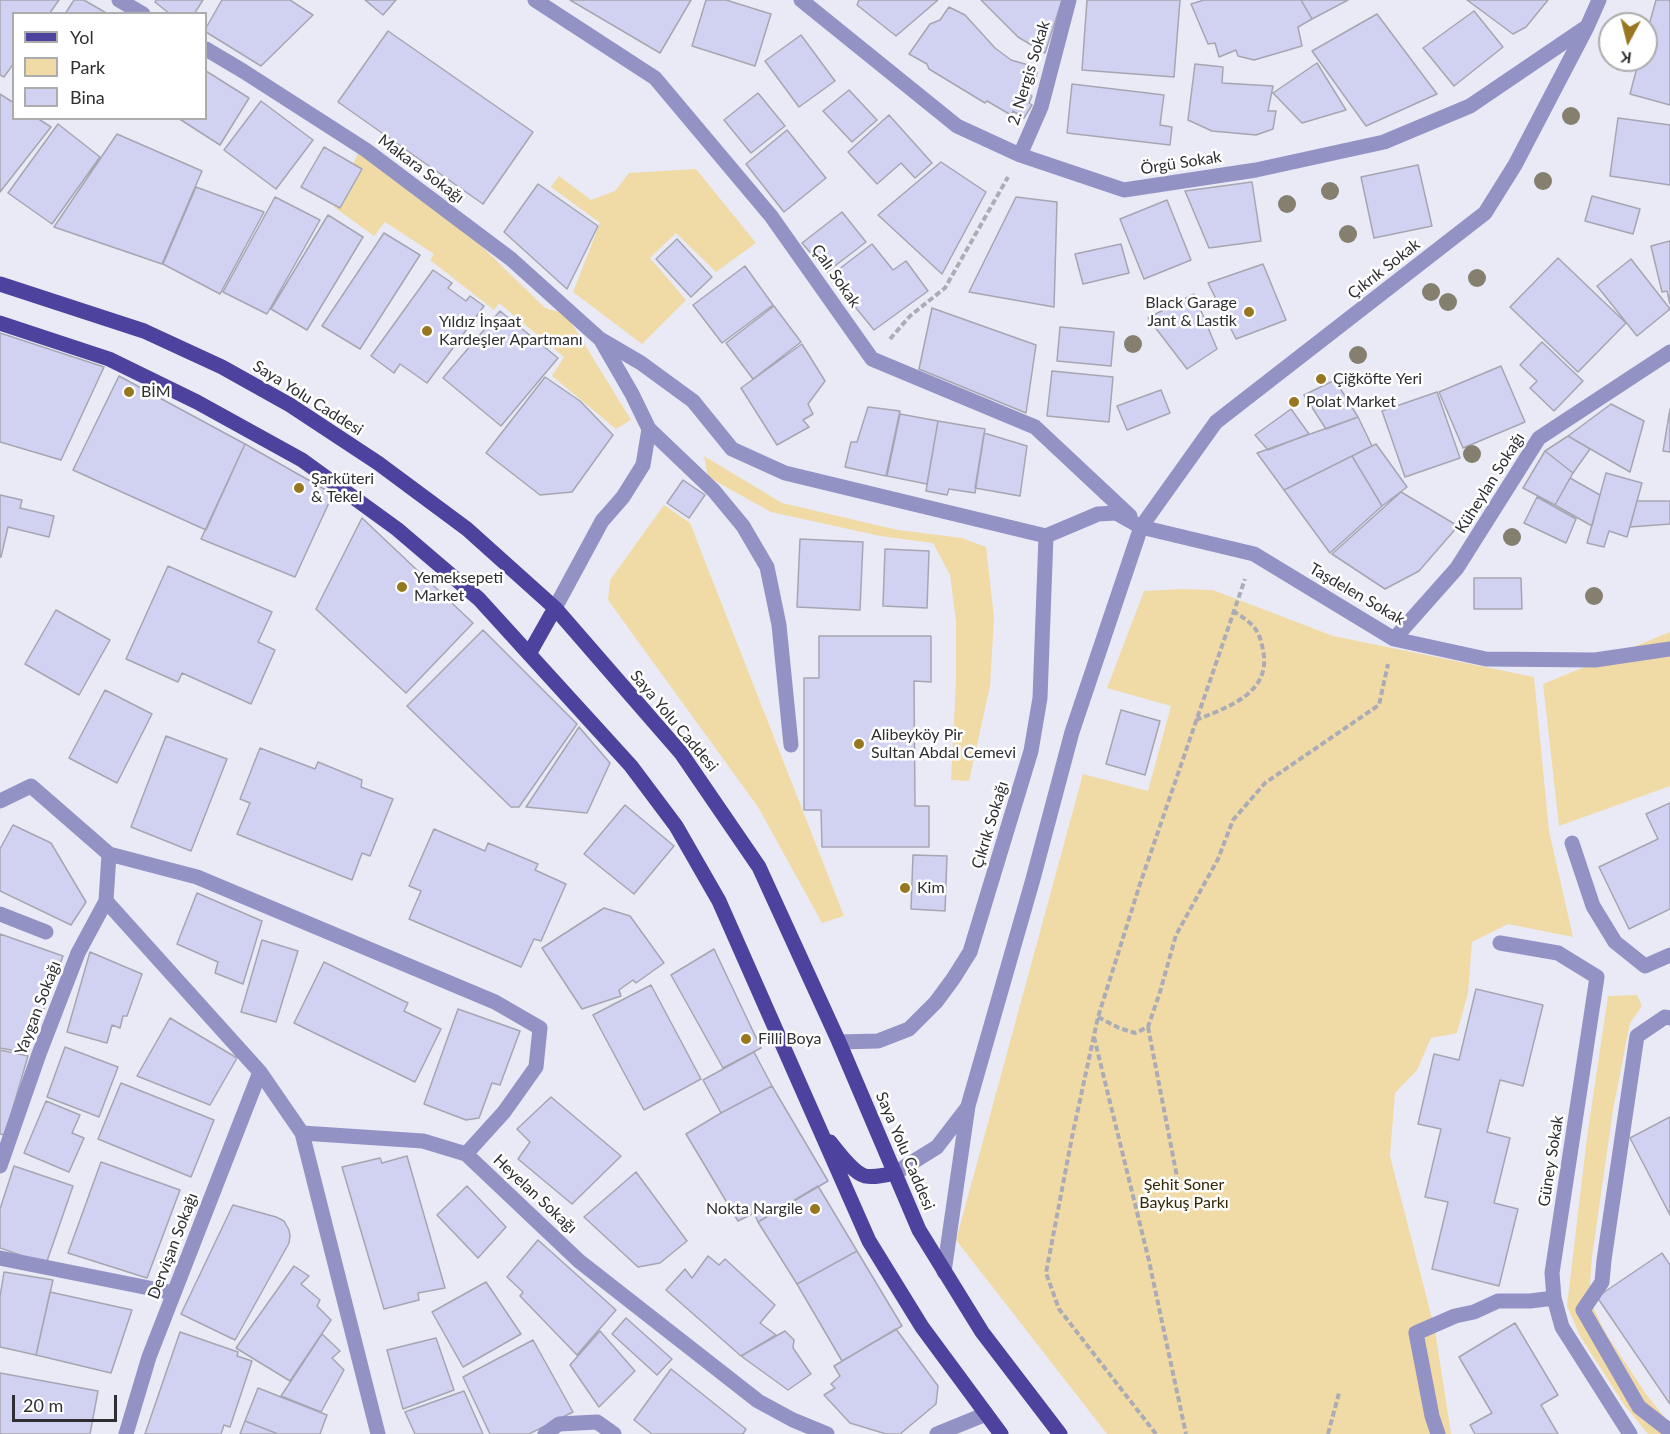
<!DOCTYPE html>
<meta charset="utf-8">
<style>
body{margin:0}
#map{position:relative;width:1670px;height:1434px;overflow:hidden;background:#e9eaf6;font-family:Lato,sans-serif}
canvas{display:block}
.legend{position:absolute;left:12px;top:12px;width:195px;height:108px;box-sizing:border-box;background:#fff;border:2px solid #acacad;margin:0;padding:8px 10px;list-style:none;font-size:18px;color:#2f2f33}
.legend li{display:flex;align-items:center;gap:12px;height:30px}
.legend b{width:30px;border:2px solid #acacad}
.north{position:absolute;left:1598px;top:12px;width:60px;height:60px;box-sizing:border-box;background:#fff;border:2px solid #acacad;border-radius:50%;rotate:187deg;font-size:16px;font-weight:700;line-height:24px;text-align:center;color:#2f2f33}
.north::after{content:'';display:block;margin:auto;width:21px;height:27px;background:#977821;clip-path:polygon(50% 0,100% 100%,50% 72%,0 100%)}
.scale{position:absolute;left:12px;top:1395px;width:105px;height:27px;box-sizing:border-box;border:3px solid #2f2f33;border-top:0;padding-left:8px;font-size:18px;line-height:21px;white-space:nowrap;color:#2f2f33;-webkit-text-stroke:4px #fff;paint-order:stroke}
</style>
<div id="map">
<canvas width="1670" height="1434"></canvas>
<ul class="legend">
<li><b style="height:8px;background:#4d439e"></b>Yol</li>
<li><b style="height:16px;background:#f0dba7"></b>Park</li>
<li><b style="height:16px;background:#d1d2f2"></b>Bina</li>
</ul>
<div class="north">K</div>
<div class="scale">20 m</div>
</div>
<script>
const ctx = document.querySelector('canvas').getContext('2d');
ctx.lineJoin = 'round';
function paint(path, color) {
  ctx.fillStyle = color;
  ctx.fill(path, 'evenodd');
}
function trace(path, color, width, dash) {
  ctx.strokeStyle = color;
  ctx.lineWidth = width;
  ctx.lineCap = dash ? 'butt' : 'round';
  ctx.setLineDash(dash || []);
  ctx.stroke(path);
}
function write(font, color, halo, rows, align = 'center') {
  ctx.font = font + ' Lato,sans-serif';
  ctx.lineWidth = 5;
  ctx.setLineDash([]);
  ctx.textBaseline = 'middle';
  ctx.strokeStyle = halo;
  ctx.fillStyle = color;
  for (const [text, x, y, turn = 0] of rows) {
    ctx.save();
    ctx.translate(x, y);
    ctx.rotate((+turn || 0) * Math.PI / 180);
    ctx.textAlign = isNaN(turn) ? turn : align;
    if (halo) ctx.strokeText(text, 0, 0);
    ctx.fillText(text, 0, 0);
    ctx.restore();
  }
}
paint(new Path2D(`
 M359,151l109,82 77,75 21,6 65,106 -15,9 -64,-53 12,-19 -65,-54 -5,7 -64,-50 4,-6 -49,-32 -11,14 -40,-29z
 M696,169l60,74 -40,29 -40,-39 -26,25 36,42 -44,44 -69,-52 27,-69 -49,-36 8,-11 32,24 24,-9 14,-18z
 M704,456l78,47 116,27 64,8 24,9 8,71 -4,68 -21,95 -18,-1 5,-100v-59l-6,-46 -17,-32 -53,-7 -109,-24 -63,-35z
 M664,505l26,18 154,393 -22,7 -64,-116 -150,-207 2,-20z
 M1182,589l31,1 120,46 201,41 15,154 24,106 -65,-13 -36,18 -4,51 -11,40 -26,5 -14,32 -22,23 -5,63 45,174 16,104h-344l-151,-194 127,-466 65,17 23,-85 -64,-18 37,-97z
 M1670,632v154l-111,40 -16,-142z
 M1637,995l5,11 -12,17 -17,87 -21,147 -2,26 3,24 12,25 41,62 24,30v10h-22l-23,-28 -45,-70 -13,-30 20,-169 21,-141z`), '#f0dba7');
const building = new Path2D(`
 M0,0h59l-10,14h-35v49l-10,14 -4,-2z
 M74,0h10l24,14h-43z
 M156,0h47l-9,14h-24l-15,-12z
 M222,0h68l23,15 -52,51 -55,-34v-4z
 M365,0h31l-13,15z
 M570,0h121l-31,53z
 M706,0h20l45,14 -16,52 -63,-20z
 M859,0h79l-42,36 -39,-31z
 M981,0h81l-17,53 -27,-16z
 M1087,0h93l-6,77 -92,-7z
 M1204,0h97l11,19 -14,8 4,19 -48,14 -16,-4 -2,-6 -17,7 -4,-14 -7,1 -17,-40z
 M1301,0h47l-36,19z
 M1467,0h81l-22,27 -13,7z
 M1656,0h14v105l-40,-11 9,-34h7v-24z
 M949,7l16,8 30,33 16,12 24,7 2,6 -3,10 -7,9 5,4 -3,7 3,2 -8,13 -11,-7 -2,4 -24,-14 -2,2 -56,-34 -2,-5 -18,-10 21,-30 10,-4z
 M1474,11l29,36 -49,39 -31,-38z
 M1377,14l60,80 -71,32 -54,-75z
 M388,31l145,101 -50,72 -145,-102z
 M801,35l34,46 -36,26 -34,-46z
 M1317,63l29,47 -44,13 -29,-30z
 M1195,64l28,3 -1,16 51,3 -5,25h8l-3,18 -17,6 -44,-4 -24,-11z
 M206,71l43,27 -29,47 -42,-27h28z
 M1072,84l92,11 -4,30 12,2 -2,18 -103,-12z
 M849,90l28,30 -25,22 -29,-31z
 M758,93l27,33 -34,27 -27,-33z
 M0,94l14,9v15h23l14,9 -51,65z
 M261,101l52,39 -37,49 -52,-39z
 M889,115l43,48 -17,15 -14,-15 -24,21 -29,-32z
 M1618,118l52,7v60l-60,-9z
 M58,124l42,33 -48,67 -44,-31z
 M787,130l39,48 -42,34 -38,-48z
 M117,134l85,37 -40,93 -108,-37z
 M324,147l38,22 -22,39 -39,-21z
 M941,162l45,30 -44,82 -64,-59z
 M1418,165l14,61 -58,12 -13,-61z
 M1252,182l9,59 -52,7 -24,-57z
 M538,184l60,42 -31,63 -63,-57z
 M196,187l68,25 -44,82 -57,-30z
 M1592,196l48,13 -7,25 -48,-13z
 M275,197l45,23 -53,94 -44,-22z
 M1016,197l41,5 -3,105 -85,-15z
 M1167,200l24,60 -47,19 -24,-60z
 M842,212l24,30 -39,30 -25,-29z
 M328,215l35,22 -56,93 -36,-21z
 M384,233l36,22 -60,94 -38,-23z
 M677,239l35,38 -21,20 -35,-38z
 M1670,241v63l-3,-13 -5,1 -11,-46z
 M872,244l21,26 13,-9 22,30 -54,39 -44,-54z
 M1121,244l8,29 -46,11 -8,-30z
 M1558,258l68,65 -48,49 -68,-65z
 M1631,259l39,50 -33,27 -40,-50z
 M1263,264l23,56 -50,19 -28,-56z
 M745,266l28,39 -51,38 -29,-38z
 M433,270l19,13 -4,5 18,13 4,-5 14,10 -57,77 -27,-19 -6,9 -23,-17z
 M1194,294l23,55 -30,20 -39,-51z
 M774,306l27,36 -48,37 -27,-36z
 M932,308l104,37 -10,68 -107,-44z
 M500,311l58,47 -57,68 -58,-48z
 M1060,327l54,5 -3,34 -54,-5z
 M0,333l104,34 -43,93 -61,-18z
 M1542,342l41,39 -29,30 -24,-23 7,-7 -17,-16z
 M802,344l23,37 -17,23 5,10 -10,6 6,7 -32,18 -36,-57z
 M1501,366l24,56 -62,26 -24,-56z
 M1052,371l61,6 -4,45 -62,-6z
 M119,376l126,68 -39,86 -133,-60z
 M545,377l35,24 33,34 -41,57 -32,3 -54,-42z
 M1335,380l23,37 -32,12 -22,-34z
 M1161,390l9,23 -43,17 -10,-24z
 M1437,392l23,66 -55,19 -23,-66z
 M1611,404l33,17 -14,51 -62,-36z
 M868,407l32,4 -14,65 -41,-9 6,-25h6z
 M1291,409l18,25 -41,16 -13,-15z
 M1670,409v43l-7,-1z
 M900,414l38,7 -11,63 -40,-8z
 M1358,417l14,29 -88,44 -27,-37z
 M938,421l47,8 -10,64 -26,-4 -2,6 -21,-4z
 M984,433l43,13 -7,50 -45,-8z
 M1568,436l22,13 -17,24 -28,-22z
 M245,444l88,50 -38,83 -94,-38z
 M1376,444l31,43 -25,19 -30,-50z
 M1545,451l28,22 -18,32 -32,-17z
 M1352,456l30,50 -52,47 -46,-63z
 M1606,473l36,10 -15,54 -18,-6 -5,16 -17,-4z
 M1570,478l30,17 -8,31 -37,-21z
 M683,480l22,15 -16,23 -22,-15z
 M1401,492l57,34 -39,45 -34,18 -53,-35z
 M0,495l22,5 -2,8 34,8 -5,21 -41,-10 -7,30h-1z
 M1537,497l39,22 -10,24 -42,-20z
 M1637,501h33v23l-40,3z
 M362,518l111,105 -67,70 -90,-84z
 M800,539l63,3 -3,68 -63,-3z
 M885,549l44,2 -2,57 -44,-2z
 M168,566l104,46 -14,30 17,8 -24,54 -69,-31 -4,9 -52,-23z
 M1474,578h47l1,31h-48z
 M56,610l54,30 -31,55 -54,-31z
 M483,630l94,94 -58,83h-8l-104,-101z
 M819,636h112v46l-17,-1 1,125h14v41h-107l-1,-37h-17v-132h15z
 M105,690l47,24 -35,69 -48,-25z
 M1121,710l39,11 -15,54 -39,-11z
 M579,727l31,36 -23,50 -61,-6z
 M166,736l61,23 -36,92 -60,-24z
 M260,748l55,21 3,-7 44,18 -1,7 32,12 -23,57 -8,-3 -10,27 -115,-46 13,-31 -10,-4z
 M1670,803v106l-41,20 -30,-62 59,-28 -12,-25z
 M625,805l49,41 -40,48 -50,-40z
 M13,825l38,18 35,59 -15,23 -71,-34v-42z
 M434,829l51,22 3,-8 50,21 -3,6 31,14 -25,57 -7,-2 -13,28 -112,-48 12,-28 -12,-5z
 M913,855l34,1 -2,55 -34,-2z
 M197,893l65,28 -19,63 -28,-11 3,-11 -41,-18z
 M604,908l26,8 34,47 -28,20 -3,-3 -14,10 2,6 -39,13 -40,-61z
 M0,934l63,22 -35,97 -28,-5z
 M262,940l36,11 -22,71 -35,-10z
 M714,949l47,99 -38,20 -52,-93z
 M90,952l52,22 -15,42h-4l-3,12 -8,-3 -5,18 -40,-11z
 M324,962l84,41 -4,8 37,18 -26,53 -121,-59z
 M651,985l50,94 -57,31 -51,-95z
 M1476,989l67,16 -20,81 -23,-6 -13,52 23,6 -16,65 24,6 -19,77 -67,-17 16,-67 -23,-5 16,-68 -23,-5 16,-70 25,6z
 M458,1009l62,22 -20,54 -8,-2 -13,35 -13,2 -42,-16z
 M170,1018l67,40 -27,47 -73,-29z
 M65,1047l53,20 -19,50 -52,-20z
 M0,1050l28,6 -23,79 -5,-1z
 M754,1052l18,34 -51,27 -18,-33z
 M121,1083l93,37 -23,57 -93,-38z
 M772,1086l56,95 -70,41 -4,-9 -16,8 -52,-87 35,-21z
 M551,1097l70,59 -49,48 -54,-45 12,-17 -13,-13z
 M46,1101l34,14 -8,18 12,5 -15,34 -45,-19z
 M1670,1117v98l-40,-77z
 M407,1156l38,132 -27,5 1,7 -35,9 -42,-142 38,-9 2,5z
 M101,1162l79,28 -33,88 -79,-25z
 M14,1166l59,20 -27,78 -46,-16v-39z
 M636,1172l51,69 -27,22 -22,4 -54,-50z
 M467,1186l39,41 -28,31 -41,-43z
 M818,1186l39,65 -60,33 -39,-62z
 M233,1205l43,12 8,4 5,9 1,6 -1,7 -54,97 -54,-26z
 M538,1240l78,70 -39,45 -57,-59 3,-4 -16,-15z
 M857,1251l45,75 -60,35 -45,-77z
 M1662,1253l8,12v139l-73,-107z
 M708,1256l11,9 6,-6 50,46 -15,18 16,12 -35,21 -75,-66 19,-21 7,9z
 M294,1266l15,10 -8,8 19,16 -3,6 14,14 -41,61 -54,-33z
 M4,1272l49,8 -17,75 -36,-8v-50z
 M486,1282l35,52 -58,33 -31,-55z
 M50,1292l82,18 -21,63 -75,-18z
 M626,1318l46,41 -15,16 -45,-41z
 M1515,1323l43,72 -17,10 17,29h-83l-5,-9 22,-12 -33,-56z
 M896,1329l42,57 -2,18 -36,30h-14l-36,-11 -26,-28 11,-7 -4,-4 9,-8 -6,-10z
 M600,1331l35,40 -36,36 -29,-42z
 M785,1331l9,9 -1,8 18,26 -23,16 -47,-34z
 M180,1332l58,20 -1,4 15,5 -22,66 -6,-2 -3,9h-76z
 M322,1334l18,17 -8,7 12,12 -23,42 -40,-16z
 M436,1338l18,52 -51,19 -16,-59z
 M533,1340l40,72 -44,22h-39l-27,-57z
 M671,1369l75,60 -3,5h-91l-18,-14z
 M0,1373l98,18 -8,43h-90z
 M258,1388l69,27 -7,19h-42l-33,-13z
 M464,1391l19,43h-68l-10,-22z
 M245,1421l33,13h-38z`);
paint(building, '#d1d2f2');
trace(building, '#a6a6b2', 1.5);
trace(new Path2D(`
 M890,339l20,-23 35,-28 63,-111
 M1196,720c32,-13 76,-27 67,-70 -4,-22 -11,-27 -30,-39
 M1098,1017l21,11 16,5 13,-6 12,-35 16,-57 42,-76 15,-39 32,-37 114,-78 9,-41
 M1148,1027l30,155
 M1094,1037l55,224 37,173
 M1156,1434l-97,-125 -13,-36 26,-136 26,-120 42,-133 105,-305
 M1328,1434l11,-41`), '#abacb5', 4, [6, 3]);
trace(new Path2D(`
 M119,0l24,14
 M535,0l120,78 116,138 101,143 163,68 95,89
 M801,0l156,126 63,29 104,35 132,-20 128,-28 86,-36 115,-78
 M206,49l37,22 123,79 145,109 89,80 41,24 52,38 39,48 53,24 261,63 52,-22 18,-1 25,14 113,27 140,85 92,20 109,1 75,-11
 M1020,155l21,-48 28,-107
 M649,429l65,62 29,35 24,41 12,58 12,120
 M555,608l47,-87 21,-24 20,-32 6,-36 -17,-35 -30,-52
 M1394,639l63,-71 82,-130 131,-86
 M0,801l31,-15 78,68 -3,47 154,171 42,61 76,301
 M1572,843l21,63 22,36 30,24 25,-11
 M109,854l88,23 298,125 45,26 -4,39 -32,45 -38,42 -43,-13 -121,-8
 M0,914l46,18
 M1500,943l58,10 39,24 -45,296 2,25 8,29 68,107
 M1670,1018l-5,-1 -28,19 -33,224 -2,22 -19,28 56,97 31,24
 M839,1042l39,-1 31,-12 27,-27 17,-23 17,-27 61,-201 9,-53 6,-162
 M466,1154l113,107 179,140 35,19 34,14
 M0,1166l39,-112 39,-101 28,-52
 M895,1173l42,-26 30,-39
 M0,1258l174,35
 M944,1272l24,-166 65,-227 39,-147 69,-205 75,-105 269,-209 30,-48 72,-138 12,-27
 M126,1434l23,-77 111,-285
 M545,1434l14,-10 38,-2 17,12
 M937,1434l49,-20
 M1438,1434l-6,-18 -16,-83 39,-17 19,-4 24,-11h32l24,-3`), '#9292c5', 15);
trace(new Path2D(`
 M0,284l144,47 78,36 68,38 88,58 89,66 88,79 126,145 78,114 80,175 80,188 63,102 78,102
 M0,323l109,36 88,43 105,58 95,69 82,70 152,167 45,60 43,75 150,340 53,86 79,107
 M529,654l26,-46
 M830,1142c8,10 23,31 35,34 10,2 21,-1 30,-3`), '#4d439e', 15);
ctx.fillStyle = '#857f70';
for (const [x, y] of [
 [1571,116],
 [1543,181],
 [1330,191],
 [1287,204],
 [1348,234],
 [1477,278],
 [1431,292],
 [1448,302],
 [1133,344],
 [1358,355],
 [1472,454],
 [1512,537],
 [1594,596]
]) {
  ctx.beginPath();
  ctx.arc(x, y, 9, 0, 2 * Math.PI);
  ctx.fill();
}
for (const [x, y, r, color] of [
 [1249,312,6,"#977821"],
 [427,331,6,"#977821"],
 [1321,379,6,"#977821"],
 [129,392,6,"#977821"],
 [1294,402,6,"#977821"],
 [299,488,6,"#977821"],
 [402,587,6,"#977821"],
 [859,744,6,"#977821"],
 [905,888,6,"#977821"],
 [746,1039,6,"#977821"],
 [815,1209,6,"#977821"]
]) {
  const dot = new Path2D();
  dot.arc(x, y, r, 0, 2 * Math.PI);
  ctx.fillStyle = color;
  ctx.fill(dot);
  trace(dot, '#fff', 2);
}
write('16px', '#2f2f33', '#fff', [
 ["2. Nergis Sokak",1029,73,-73],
 ["Örgü Sokak",1181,163,-9],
 ["Makara Sokağı",421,169,37],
 ["Çıkrık Sokak",1384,269,-38],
 ["Çalı Sokak",836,276,55],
 ["Saya Yolu Caddesi",308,398,32],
 ["Küheylan Sokağı",1490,483,-58],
 ["Taşdelen Sokak",1357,594,30],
 ["Saya Yolu Caddesi",674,721,50],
 ["Çıkrık Sokağı",990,825,-73],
 ["Yaygan Sokağı",38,1008,-69],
 ["Saya Yolu Caddesi",905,1151,67],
 ["Güney Sokak",1551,1161,-81],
 ["Heyelan Sokağı",535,1194,43],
 ["Dervişan Sokağı",173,1246,-69]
]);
write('16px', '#2f2f33', '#fff', [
 ["Black Garage",1237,303,"right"],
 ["Jant & Lastik",1237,321,"right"],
 ["Yıldız İnşaat",439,322],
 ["Kardeşler Apartmanı",439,340],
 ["Çiğköfte Yeri",1333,379],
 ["BİM",141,392],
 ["Polat Market",1306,402],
 ["Şarküteri",311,479],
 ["& Tekel",311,497],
 ["Yemeksepeti",414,578],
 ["Market",414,596],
 ["Alibeyköy Pir",871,735],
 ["Sultan Abdal Cemevi",871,753],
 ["Kim",917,888],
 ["Filli Boya",758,1039],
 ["Nokta Nargile",803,1209,"right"]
], 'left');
write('16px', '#342702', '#fff', [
 ["Şehit Soner",1184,1185],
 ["Baykuş Parkı",1184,1203]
]);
</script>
